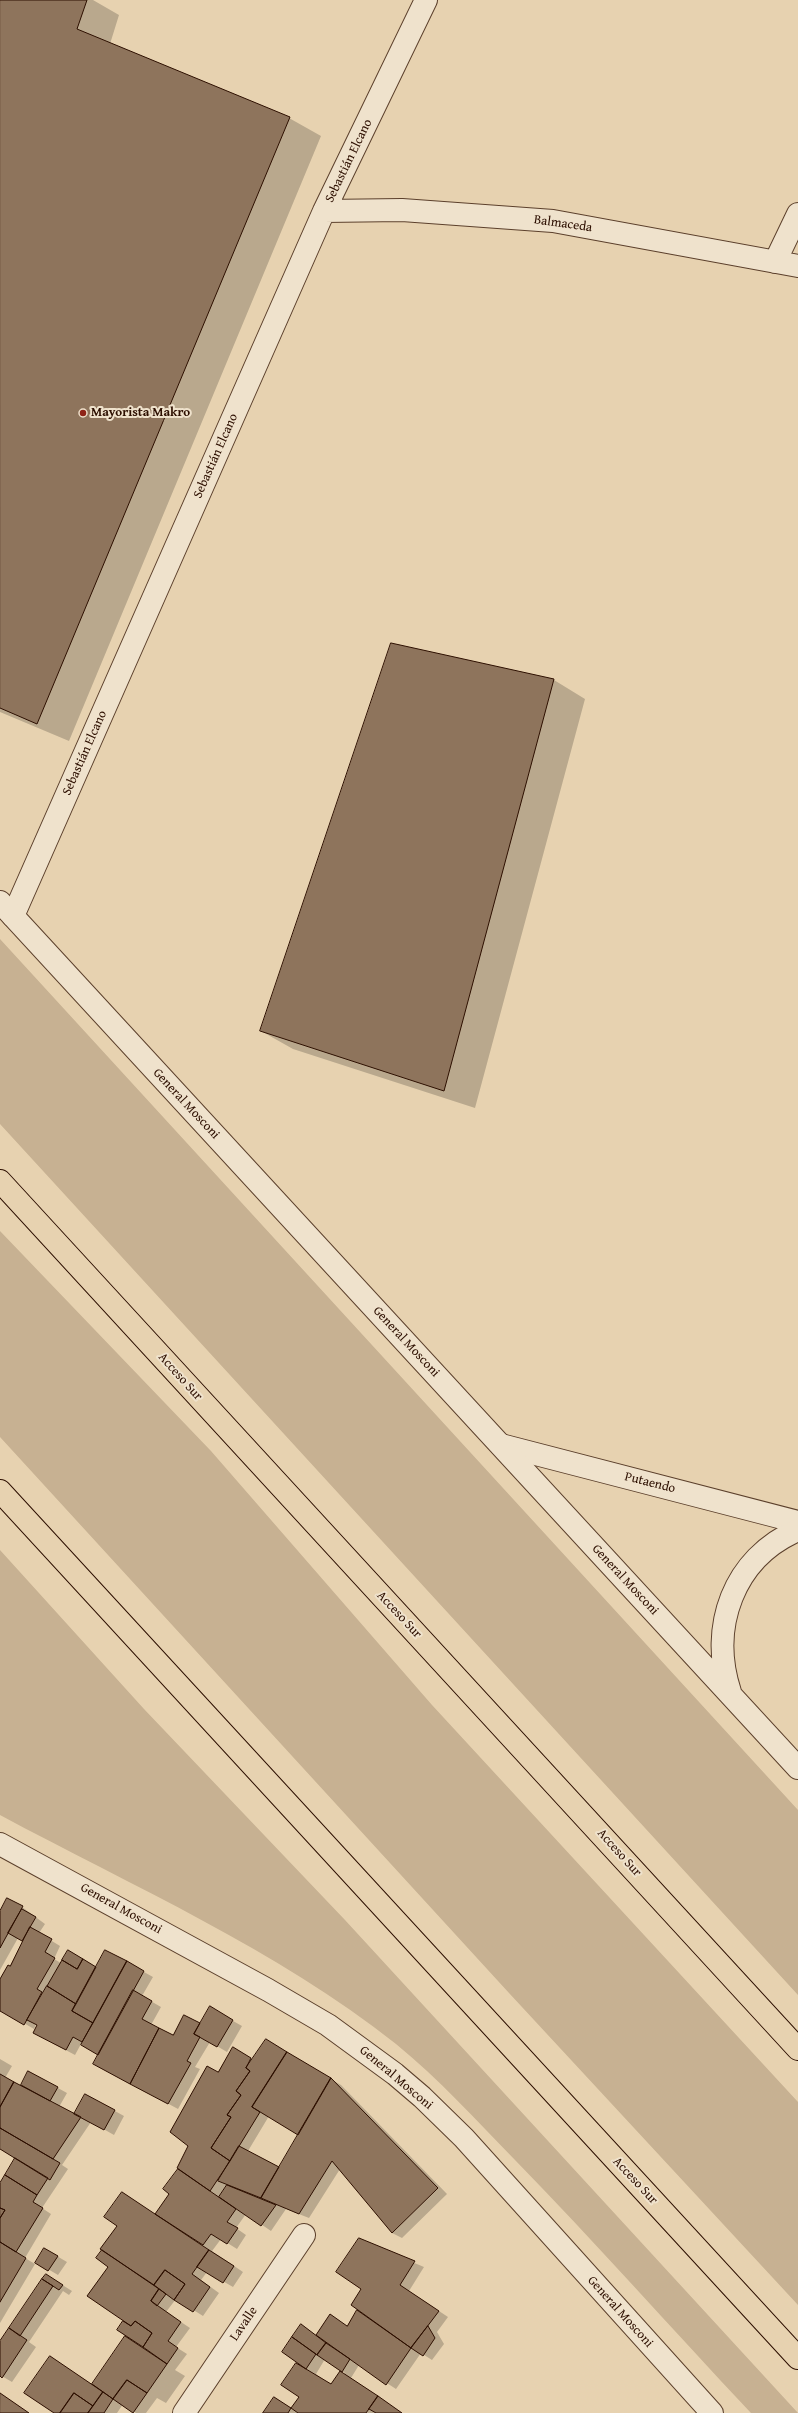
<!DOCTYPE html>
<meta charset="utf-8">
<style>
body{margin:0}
canvas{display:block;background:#e7d2b0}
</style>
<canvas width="798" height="2413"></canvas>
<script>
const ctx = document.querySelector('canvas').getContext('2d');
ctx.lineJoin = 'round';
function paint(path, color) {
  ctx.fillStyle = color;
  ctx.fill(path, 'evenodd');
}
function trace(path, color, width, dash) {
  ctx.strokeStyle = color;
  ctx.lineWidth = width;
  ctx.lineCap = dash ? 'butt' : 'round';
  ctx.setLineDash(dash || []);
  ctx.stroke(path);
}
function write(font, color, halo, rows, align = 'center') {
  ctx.font = font + ' "Gentium Book Plus",serif';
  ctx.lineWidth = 4;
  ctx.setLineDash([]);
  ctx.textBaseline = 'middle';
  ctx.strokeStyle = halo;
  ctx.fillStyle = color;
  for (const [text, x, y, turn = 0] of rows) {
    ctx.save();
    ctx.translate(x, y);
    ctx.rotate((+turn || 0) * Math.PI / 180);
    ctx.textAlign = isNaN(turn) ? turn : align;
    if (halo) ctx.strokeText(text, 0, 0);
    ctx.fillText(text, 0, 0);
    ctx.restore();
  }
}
paint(new Path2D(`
 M0,939l798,871v185l-798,-871z
 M0,1231l211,220 221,254 366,397v203l-289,-312 -509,-556z
 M0,1550l144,159 201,211 453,493h-47c-79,-84 -156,-171 -236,-253 -39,-40 -76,-81 -119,-116 -120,-95 -262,-157 -396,-229z`), '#c7b192');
paint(new Path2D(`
 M0,0h93l26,15 -9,29 179,74 32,18 -252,605 -69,-29z
 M392,644l162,36 31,19 -110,409 -182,-59 -32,-18z
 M22,1907l23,17 -6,9 21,13 -6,13 7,4 36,5 29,-6 27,15 -11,19 19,11 -10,18 22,12 12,-21 16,8 9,-16 32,18 -15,26 -17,-10 -15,25 5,2 -22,40 -74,-40 -5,-15 -18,-10 -6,11 -32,-17 -5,-13 -2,-1 -2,5 -34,-20v-26l25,-41 -7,-4 -18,32v-57z
 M266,2041l75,44 106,109 -45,44 -10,-5 -52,-64 -31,49 -23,-9 -15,22 -25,-17 -10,14 10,7 -9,14 -16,-10 -9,12 31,21 -10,15 -26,-15 -6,8 18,13 -16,23 -27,-17 -10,13 24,16 -14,19 11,7 -12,16 10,6 -19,27 -9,-5 -11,15h-10l-13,-9 -6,9h-62l-5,-56 42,28 33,-48 5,3 -12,-10 7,-9 -36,-26 67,-80 15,-22 47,-120 15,-25 20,12zM269,2116l31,19 -20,33 -32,-17z
 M0,2059l12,7 -7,12 16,9 8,-15 38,21 -8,14 16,8 11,-20 38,21 -10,19 -23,-13 -29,43 6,4 -26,39 9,6 -26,44 10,6 -35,59v-139l17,-26 -17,-11z
 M360,2240l64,27 -15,24 39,26 -11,15 7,12 -12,16 -11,-7 -25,36 -37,-24 -8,13 51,35h-138l20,-9 8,5 8,-12 -18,-13 16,-22 12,-31 7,5 13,-20 18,11 11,-17 4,-21zM325,2359l20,14 -14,12 -15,-11z
 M45,2249l22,13 -9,13 -22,-13z
 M56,2281l16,10 -3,4 -6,-4 -34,51 7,5 -24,35 -12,-7v-33z`), '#0003');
const building = new Path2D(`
 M0,0h87l-10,29 213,88 -253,607 -37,-16z
 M391,643l163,36 -110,412 -184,-60z
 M7,1898l16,8 -23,42v-37z
 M22,1909l14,8 -14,24 -14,-8z
 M30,1927l22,12 -7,13 10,6 -18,31 5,3 -18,33 -24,-14v-32l8,-14 2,1z
 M68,1950l15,9 -6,10 -15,-9z
 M105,1950l22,11 -34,62 -21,-12z
 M83,1959l13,8 -20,37 -29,-18 15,-26 15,9z
 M127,1961l17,10 -46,84 -17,-10z
 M47,1986l29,18 -4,7 21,12 -11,19 -9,-5 -7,13 -33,-17 4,-8 -10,-5z
 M133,1990l19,11 -10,18 17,9 -29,56 -37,-20z
 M210,2006l23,14 -16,27 -23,-13z
 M184,2015l16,8 -6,11 6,3 -13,24 4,2 -23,41 -38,-20 29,-56 14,7z
 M266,2039l21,13 -35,55 8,5 -30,49 -19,-13 20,-31 -4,-2 14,-20 -5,-4 14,-20 -4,-3z
 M233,2047l18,11 -5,10 4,3 -14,20 5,4 -14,20 4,2 -20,31 19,13 -20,30 -33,-23 11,-22 -18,-14 37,-66 11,6z
 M287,2052l44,26 -33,57 -46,-28z
 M28,2071l30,16 -8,14 -29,-16z
 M0,2074l14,8 -14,25z
 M331,2078l107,110 -46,45 -60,-72 -33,53 -38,-16z
 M14,2082l67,35 -28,42 -53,-31v-21z
 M85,2094l30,16 -11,20 -30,-16z
 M0,2128l60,35 -10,17 -50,-31z
 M239,2146l40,21 -18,31 -43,-17z
 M15,2158l33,20 -11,17 -32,-20z
 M178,2169l58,40 -9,13 11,6 -11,16 -16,-10 -8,11 -48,-31 14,-20 -6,-5z
 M5,2175l32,20 -4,7 10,6 -27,44 -16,-10v-24l5,-8 -5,-2v-25z
 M227,2185l49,20 -15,21 -42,-29z
 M122,2192l87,58 -17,24 18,13 -17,25 -19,-12 11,-16 -20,-14 -11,15 -54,-36 17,-23 -13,-9z
 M0,2208l5,2 -5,8z
 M359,2238l56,23 -15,24 39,26 -28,37 -60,-43 10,-16 -25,-17z
 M0,2242l26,16 -26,44z
 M44,2248l14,8 -10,15 -13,-8z
 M102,2250l57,39 -8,12 30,21 -13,19 10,7 -11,16 -24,-17 9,-14 -17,-12 -4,5 -44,-30 21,-29 -12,-9z
 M209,2250l25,16 -11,17 -26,-16z
 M165,2270l20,14 -11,16 -20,-15z
 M46,2274l17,11 -4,5 -17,-11z
 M42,2279l11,7 -33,50 -11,-8z
 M159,2289l7,5 -9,12 -6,-5z
 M357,2310l54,38 -25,37 -70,-50 14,-21 17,12z
 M123,2321l8,5 4,-5 17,12 -9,14 -26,-17z
 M301,2324l25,19 -9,12 -25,-18z
 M428,2326l7,12 -12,18 -12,-8z
 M9,2328l18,12 -25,38 -2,-2v-35z
 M125,2336l42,28 -20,29 -20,-13 -14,19 -21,-15z
 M292,2337l24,17 -10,15 -24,-17z
 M326,2343l24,16 -8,13 -25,-17z
 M50,2356l53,36 -10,14 -19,-13 -14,20h-6l-30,-20z
 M296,2363l35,21 9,-13 38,25 -12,17h-68l-7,-5 8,-11 -18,-12z
 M127,2380l20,13 -14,20 -20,-14z
 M103,2392l10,7 -9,14h-16z
 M0,2393l29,20h-29z
 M74,2393l19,13 -5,7h-28z
 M378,2396l24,17h-26l-7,-4z
 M274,2397l17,11 -3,5h-25z`);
paint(building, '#8e745c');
trace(building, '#2d0f00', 1);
const minor = new Path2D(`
 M324,211l78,-1 151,11 245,45
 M775,262l23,-48
 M13,916l311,-705 102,-211
 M501,1445l297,77
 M184,2413l120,-178`);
const tertiary = new Path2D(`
 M0,902l798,866
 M730,1692c-21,-65 3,-134 68,-162
 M0,1844l268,146 60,35 67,49 27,23 42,41 248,275`);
const motorway = new Path2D(`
 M0,1181l798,868
 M0,1491l798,867`);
trace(minor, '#5c402c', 24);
trace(tertiary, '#5c402c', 24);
trace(motorway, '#2d0f00', 24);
trace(minor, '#efe2cc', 22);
trace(tertiary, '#efe2cc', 22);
trace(motorway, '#e7d2b0', 22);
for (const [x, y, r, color] of [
 [83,413,4,"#8f2418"]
]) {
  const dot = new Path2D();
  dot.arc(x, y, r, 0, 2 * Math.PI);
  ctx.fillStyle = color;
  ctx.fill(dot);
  trace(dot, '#efe2cc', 1.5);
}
write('13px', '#2d0f00', '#efe2cc', [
 ["Sebastián Elcano",349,161,-64],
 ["Balmaceda",563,224,8],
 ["Sebastián Elcano",216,456,-66],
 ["Sebastián Elcano",85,753,-66],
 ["General Mosconi",186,1104,47],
 ["General Mosconi",406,1342,47],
 ["Acceso Sur",180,1377,48],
 ["Putaendo",650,1483,14],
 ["General Mosconi",625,1580,47],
 ["Acceso Sur",399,1615,47],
 ["Acceso Sur",619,1853,48],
 ["General Mosconi",121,1909,29],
 ["General Mosconi",396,2078,40],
 ["Acceso Sur",635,2181,47],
 ["General Mosconi",620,2312,48],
 ["Lavalle",244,2324,-56]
]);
write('bold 13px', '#2d0f00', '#efe2cc', [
 ["Mayorista Makro",91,413]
], 'left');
</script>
